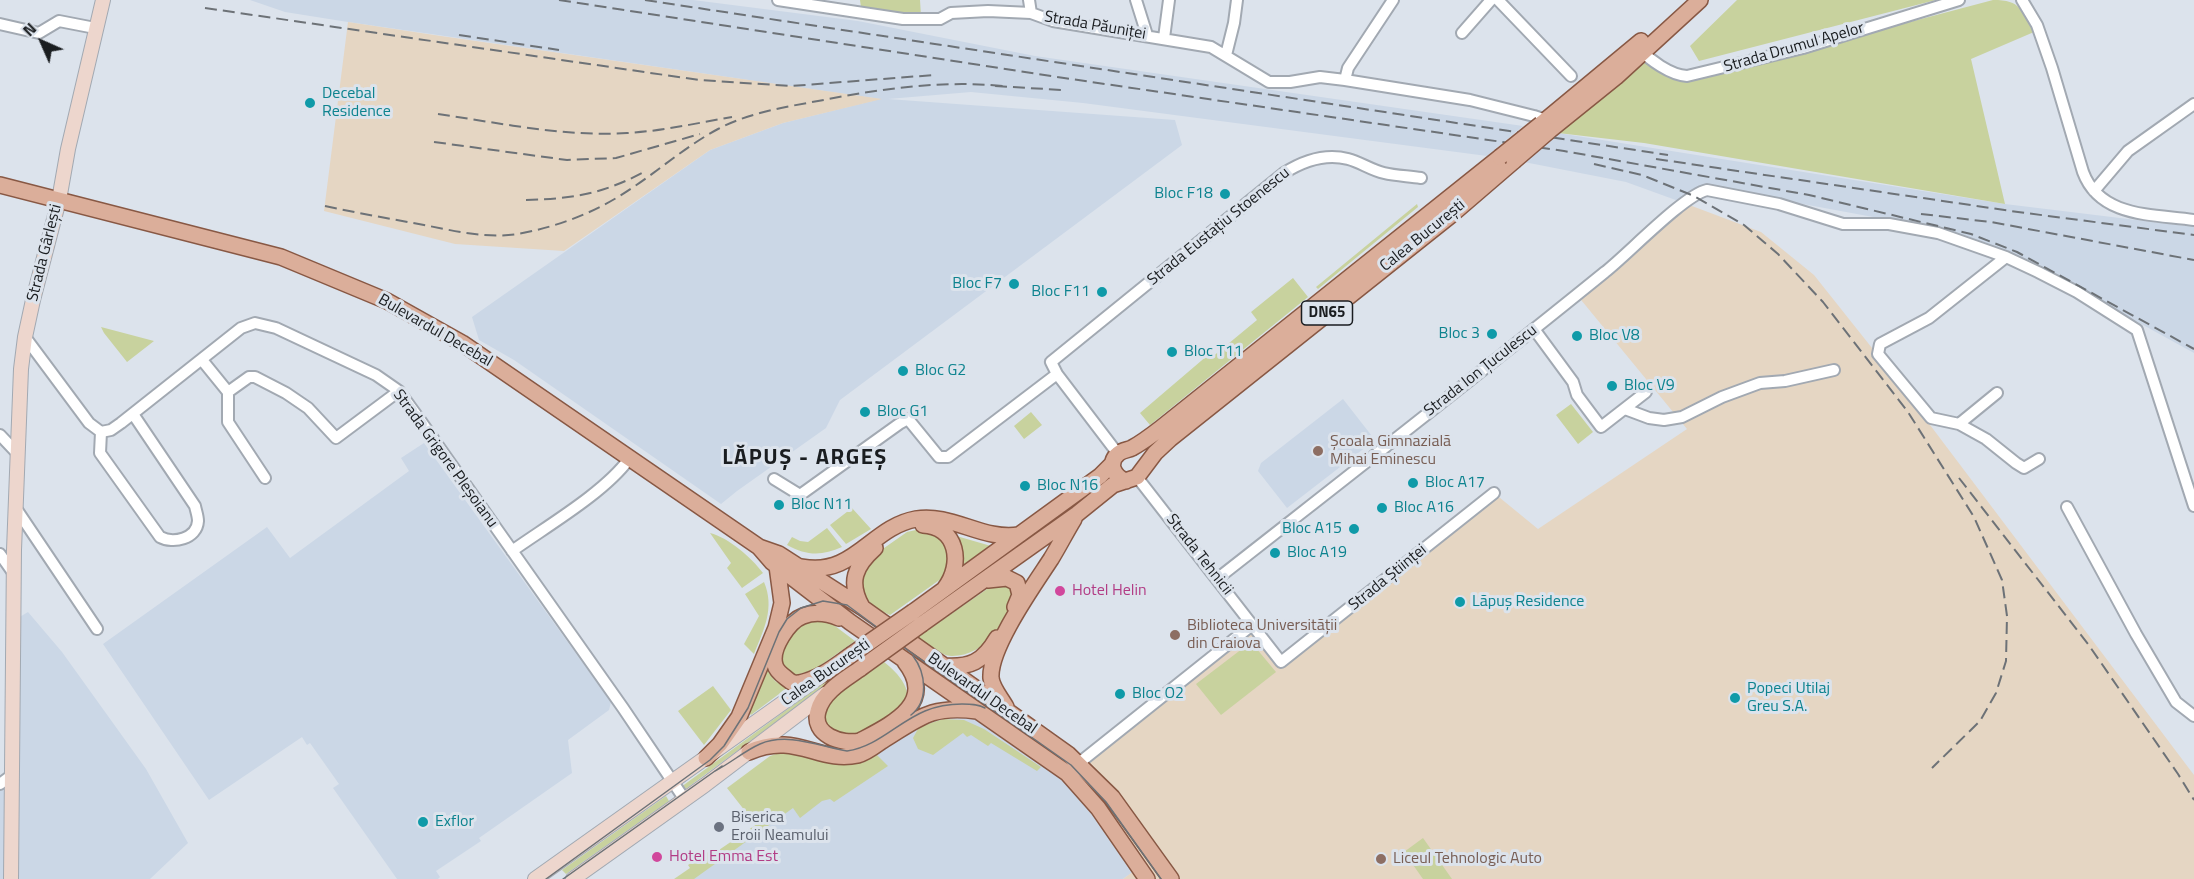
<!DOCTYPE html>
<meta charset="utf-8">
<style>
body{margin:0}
#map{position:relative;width:2194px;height:879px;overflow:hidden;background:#dce3ec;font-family:"Titillium Web",sans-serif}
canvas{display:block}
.north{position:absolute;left:12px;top:12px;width:60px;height:60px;-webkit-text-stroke:4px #dce3ec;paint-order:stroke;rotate:315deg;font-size:16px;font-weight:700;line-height:24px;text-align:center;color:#1a1d20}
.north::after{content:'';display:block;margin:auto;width:21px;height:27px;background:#1a1d20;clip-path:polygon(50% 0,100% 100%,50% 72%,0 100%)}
</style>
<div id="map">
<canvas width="2194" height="879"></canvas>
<div class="north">N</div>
</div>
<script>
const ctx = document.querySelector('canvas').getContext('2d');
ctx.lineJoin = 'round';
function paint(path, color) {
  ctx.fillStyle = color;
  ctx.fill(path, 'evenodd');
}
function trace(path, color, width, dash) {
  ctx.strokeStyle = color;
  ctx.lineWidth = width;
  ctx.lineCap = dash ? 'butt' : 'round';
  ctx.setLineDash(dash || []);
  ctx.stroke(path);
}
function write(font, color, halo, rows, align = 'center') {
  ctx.font = font + ' "Titillium Web",sans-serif';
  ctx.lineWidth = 6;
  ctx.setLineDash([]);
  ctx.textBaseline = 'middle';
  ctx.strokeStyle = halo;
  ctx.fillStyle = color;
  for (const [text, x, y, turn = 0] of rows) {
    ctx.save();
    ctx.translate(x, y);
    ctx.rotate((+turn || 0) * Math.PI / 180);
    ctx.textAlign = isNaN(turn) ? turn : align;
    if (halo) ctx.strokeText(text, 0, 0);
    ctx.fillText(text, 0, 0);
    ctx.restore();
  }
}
paint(new Path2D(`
 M250,0h443l165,21 177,35 488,70 -36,30 -404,-53 -112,-11 -83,7 287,21 7,25 -342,255 -14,28 -89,63 -16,13 -207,-144 -35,-20 -7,-23 238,-167 73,-27 97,-24 -532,-77 -63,-10z
 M1558,133l447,71 189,23v126l-160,-88 -112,-39 -217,-40 -21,17 -58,-21 -102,-20z
 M1343,399l32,41 -88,68 -29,-37 3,-8z
 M424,443l187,259 -2,8 -41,30 4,33 -93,65 2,3 -45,30 4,6 -2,2h-41l-64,-91 6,-4 -29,-41 -3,2 -5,-8 -93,63 -106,-156 164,-117 23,31 119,-87 -8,-13z
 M28,612l34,40 84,117 42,74 -38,36h-150v-92l17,-14 1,-155z
 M979,711l88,62 67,98 -11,8h-439l224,-156z`), '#cbd7e6');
paint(new Path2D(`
 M348,22l93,14 441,63 -99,24 -73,27 -146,101 -109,-7 -131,-33z
 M1684,203l77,29 53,43 58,73 322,427v104h-1071l11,-8 -67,-98 185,-148 29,37 213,-169 44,36 149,-100 -110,-134z`), '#e5d6c3');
paint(new Path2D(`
 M860,0h60l1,16 -9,1 -51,-10z
 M1737,0h199l-237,61 -9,-15z
 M1993,0c29,0 27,10 41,32l-63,27 34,145 -361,-61 -86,-10 86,-73 43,21z
 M1417,204l1,3 -100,82 -2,-2z
 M1293,278l15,19 -158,128 -10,-12 68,-58 3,3 46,-38 -6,-8z
 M101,327l53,14 -27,21 -23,-29z
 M1571,404l22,28 -15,12 -22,-29z
 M1031,412l11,13 -18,14 -10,-13z
 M852,508l19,21 -25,15 -16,-19z
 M827,528l15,19c-20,9 -35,9 -55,-2l5,-8 8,4 8,1z
 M916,530c28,0 37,22 29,46l-55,39 -15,-7 -16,-18 8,-30 40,-28z
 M710,533c19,5 41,24 53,40l-21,15 -15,-20 4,-5z
 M953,535l38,11 -30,20z
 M764,582c11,26 0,47 -10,72l-10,-10 15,-28 -14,-22z
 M999,585h7l8,6c-2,29 -30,66 -63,65 -12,-1 -24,-12 -33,-19l72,-50z
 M812,617l19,6 24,18 -41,29 -19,5 -13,-8c-3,-33 4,-33 30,-50z
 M1251,642l25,30 -55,43 -25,-31z
 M884,662c13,10 35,32 16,49 -6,5 -17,9 -24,13 -9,5 -19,13 -29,12 -13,-1 -28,-15 -21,-29 5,-10 46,-36 58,-45z
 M767,670l8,11 12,7 -36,27 -2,-2z
 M833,676l1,3 -151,112 -2,-4z
 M713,686l18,24 -27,35 -26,-34z
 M943,719l21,1 20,9 57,38 -4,4 -46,-28 -3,3 -17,-11 -4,2 -4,-4 -30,22 -15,-6 -5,-11 6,-11z
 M782,752l80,11 15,-8 11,11 -54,36 -4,-3 -8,2 -22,17 -7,-10 -99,71h-20l16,-11 -2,-3 25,-16 3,3 41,-28 -1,-7 -5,-3 -2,2 -22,-28 43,-32z
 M666,796l3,5 -103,73 -4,-4z
 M1423,838l29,41h-29l-19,-27z`), '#c8d29e');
const street = new Path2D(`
 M778,0l125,19h37l11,-6 37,-2 43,2 22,8 158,26 58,35h21l30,-5 25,3 125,20 64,16 12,4 3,4
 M1029,0l2,13
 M1136,0l11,35
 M1498,0l73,76
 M2022,0l15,25 15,43 31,104c17,46 70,42 111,48
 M0,24l39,9 20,-12 36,7
 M1462,33l29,-33
 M1164,38l5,-38
 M1638,48c12,12 32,27 49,28l116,-28 156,-48
 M1226,55l8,-32 3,-23
 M1345,80l3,-12 45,-68
 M2094,191l34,-40 66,-47
 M2006,257l-77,61 -49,26 -2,10 53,64 28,6 27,15 30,24 8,5 15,-9
 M1534,329l39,53 4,13 24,32 45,-35
 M25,337l64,86 12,9 10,-2 10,-7 120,-95 14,-5 21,5 100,47 23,16 21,29 203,288 62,92
 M202,360l26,32v30l37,56
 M228,392l21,-15h6l31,16 22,15 28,30 63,-47
 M1625,409l24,9 15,2 18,-3 40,-20 38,-14 25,-2 49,-11
 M1959,424l38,-31
 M101,432l-1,21 60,84c13,7 37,2 38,-16 0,-5 -2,-10 -3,-15l-62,-92
 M0,435l18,19
 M1118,454l-61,-80 -6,-12 233,-189c19,-12 41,-20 64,-14 12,3 23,11 36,14 12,3 25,3 37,5
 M1137,477l144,185 213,-169
 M774,479l26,16 99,-71 9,-5 31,38h9l109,-83
 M2067,507l69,127 40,68 18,14
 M17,510l80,119
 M512,551c35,-25 92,-58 117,-92
 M0,554l14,20
 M1217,579c130,-102 260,-203 388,-307 22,-17 79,-77 102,-82l72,14 64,20h46l49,9 68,24 32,15 39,20 60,38 57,176
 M1079,763l173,-138
 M0,784l12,-9`);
const secondary = new Path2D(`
 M11,879l3,-329 7,-181 4,-32 8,-37 26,-100 9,-51 35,-149
 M535,879l280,-199
 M573,879l132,-94 120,-91`);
const primary = new Path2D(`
 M1541,124l100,-83
 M1549,131l67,-54 84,-77
 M0,185l281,72 106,44 75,42 297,204 13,15 78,60 217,151 31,35 49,71
 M1126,481c-12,-4 -19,-18 -8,-27 4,-4 10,-4 14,-6 11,-6 20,-13 29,-20l339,-271
 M923,525c35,2 40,39 22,63
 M759,547l20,7 84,54 205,146 44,43 59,82
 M802,567c52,10 69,-40 114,-48 36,-6 67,22 103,16
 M988,580l19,-2 10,5 3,12 -5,12
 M862,607c-14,-25 -7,-41 13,-59
 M913,612l187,-136 13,-13
 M839,618c-12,-5 -23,-7 -36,-2 -14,5 -33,33 -28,49 1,5 7,10 11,13 5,4 7,6 13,5 21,-4 36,-17 52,-28
 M922,624l155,-110 36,-29 24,-8 18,-24 15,-14 280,-223 64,-55
 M943,666c27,2 40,-4 54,-28
 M861,668c-15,11 -38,23 -43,43 -7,24 24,34 42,30 32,-17 77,-38 45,-79
 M1006,707c-5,-9 -14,-19 -15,-29 -2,-30 43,-93 60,-119 8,-13 15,-27 23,-40
 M749,752c47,-21 70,12 109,3 8,-2 17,-9 24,-14 38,-23 48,-36 95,-30
 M706,758l14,-14 19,-27 37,-89 6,-25 -5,-37`);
trace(street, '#a2a9b2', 14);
trace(secondary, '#a2a9b2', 16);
trace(primary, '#885844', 18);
trace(street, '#fff', 10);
trace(secondary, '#edd6cd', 14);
trace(primary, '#dbae9a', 15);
trace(new Path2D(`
 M911,715c18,-14 15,-42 2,-59
 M715,771c16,-8 29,-20 45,-27 27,-12 59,2 87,7 30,-4 51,-29 78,-40 12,-5 25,-7 37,-7 8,0 16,0 23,4
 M546,879l164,-119 14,-14 24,-38 31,-76 8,-13 14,-11 22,-7 24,4 62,46 162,114 35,37 55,77
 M563,879l159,-113`), '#6d7277', 1.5);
trace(new Path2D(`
 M559,0l505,78 500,73 245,44 162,39 46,18 177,97
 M645,0l1023,155
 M205,8l494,72 92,6 143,-11
 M459,35l100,15
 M995,86l67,4
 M438,114c62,9 127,23 189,19 36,-2 70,-10 105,-16
 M434,142l133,18 49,-2 84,-24
 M1656,159l362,53 176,23
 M1594,164l48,11 52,21 50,29 34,29 45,48 85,110 66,105 28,63 5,36 -1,45 -10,32 -16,28 -48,47
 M526,200c45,-1 76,-6 116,-27
 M325,206c33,7 66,13 99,19 31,6 63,14 94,9 43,-8 81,-23 117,-48 28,-19 53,-41 83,-57 30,-16 67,-22 100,-28 62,-12 122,-21 185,-15
 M1921,214l70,8 203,38
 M1959,478l129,166 90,130 16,26`), '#6d7277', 2, [12, 6]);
const primaryBridge = new Path2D(`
 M1500,157l41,-33
 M1514,161l35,-30
 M851,655l62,-43
 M861,668l61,-44`);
trace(primaryBridge, '#885844', 18, []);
trace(primaryBridge, '#dbae9a', 15);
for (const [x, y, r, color] of [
 [310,103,6,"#0f9aa8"],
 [1225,194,6,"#0f9aa8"],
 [1014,284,6,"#0f9aa8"],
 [1102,292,6,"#0f9aa8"],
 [1492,334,6,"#0f9aa8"],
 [1577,336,6,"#0f9aa8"],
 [1172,352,6,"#0f9aa8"],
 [903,371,6,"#0f9aa8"],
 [1612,386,6,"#0f9aa8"],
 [865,412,6,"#0f9aa8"],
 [1318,451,6,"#8d6e63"],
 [1413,483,6,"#0f9aa8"],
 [1025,486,6,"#0f9aa8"],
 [779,505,6,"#0f9aa8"],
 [1382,508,6,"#0f9aa8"],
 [1354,529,6,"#0f9aa8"],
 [1275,553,6,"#0f9aa8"],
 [1060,591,6,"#d1479c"],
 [1460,602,6,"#0f9aa8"],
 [1175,635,6,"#8d6e63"],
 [1120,694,6,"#0f9aa8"],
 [1735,698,6,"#0f9aa8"],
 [423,822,6,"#0f9aa8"],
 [719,827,6,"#6b7280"],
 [657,857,6,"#d1479c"],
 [1381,859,6,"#8d6e63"]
]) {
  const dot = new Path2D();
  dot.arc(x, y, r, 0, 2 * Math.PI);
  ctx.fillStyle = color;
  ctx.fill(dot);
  trace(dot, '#dce3ec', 2);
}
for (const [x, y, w] of [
 [1327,313,51]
]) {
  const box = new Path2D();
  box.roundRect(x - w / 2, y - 12, w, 24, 4.5);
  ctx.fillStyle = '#dce3ec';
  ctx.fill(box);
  trace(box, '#1a1d20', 1.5);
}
write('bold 15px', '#1a1d20', null, [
 ["DN65",1327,313]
]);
write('16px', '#1a1d20', '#dce3ec', [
 ["Strada Păuniței",1095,26,10],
 ["Strada Drumul Apelor",1794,48,-16],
 ["Strada Eustațiu Stoenescu",1219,227,-39],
 ["Calea București",1423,236,-39],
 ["Strada Gârlești",45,253,-76],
 ["Bulevardul Decebal",435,331,30],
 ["Strada Ion Țuculescu",1481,371,-38],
 ["Strada Grigore Pleșoianu",445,459,54],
 ["Strada Tehnicii",1199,555,52],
 ["Strada Științei",1388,578,-39],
 ["Calea București",826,673,-35],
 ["Bulevardul Decebal",982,694,35]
]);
write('16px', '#0d838f', '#dce3ec', [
 ["Decebal",322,94],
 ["Residence",322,112],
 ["Bloc F18",1213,194,"right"],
 ["Bloc F7",1002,284,"right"],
 ["Bloc F11",1090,292,"right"],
 ["Bloc 3",1480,334,"right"],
 ["Bloc V8",1589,336],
 ["Bloc T11",1184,352],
 ["Bloc G2",915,371],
 ["Bloc V9",1624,386],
 ["Bloc G1",877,412],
 ["Bloc A17",1425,483],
 ["Bloc N16",1037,486],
 ["Bloc N11",791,505],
 ["Bloc A16",1394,508],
 ["Bloc A15",1342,529,"right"],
 ["Bloc A19",1287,553],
 ["Lăpuș Residence",1472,602],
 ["Popeci Utilaj",1747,689],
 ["Greu S.A.",1747,707],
 ["Bloc O2",1132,694],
 ["Exflor",435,822]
], 'left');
write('16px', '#785e54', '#dce3ec', [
 ["Școala Gimnazială",1330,442],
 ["Mihai Eminescu",1330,460],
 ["Biblioteca Universității",1187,626],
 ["din Craiova",1187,644],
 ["Liceul Tehnologic Auto",1393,859]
], 'left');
write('16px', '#b23c85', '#dce3ec', [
 ["Hotel Helin",1072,591],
 ["Hotel Emma Est",669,857]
], 'left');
write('16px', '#5b616d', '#dce3ec', [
 ["Biserica",731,818],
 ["Eroii Neamului",731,836]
], 'left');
ctx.letterSpacing = '1.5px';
write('bold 22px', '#1a1d20', '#dce3ec', [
 ["LĂPUȘ - ARGEȘ",805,459]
]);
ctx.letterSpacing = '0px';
</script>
